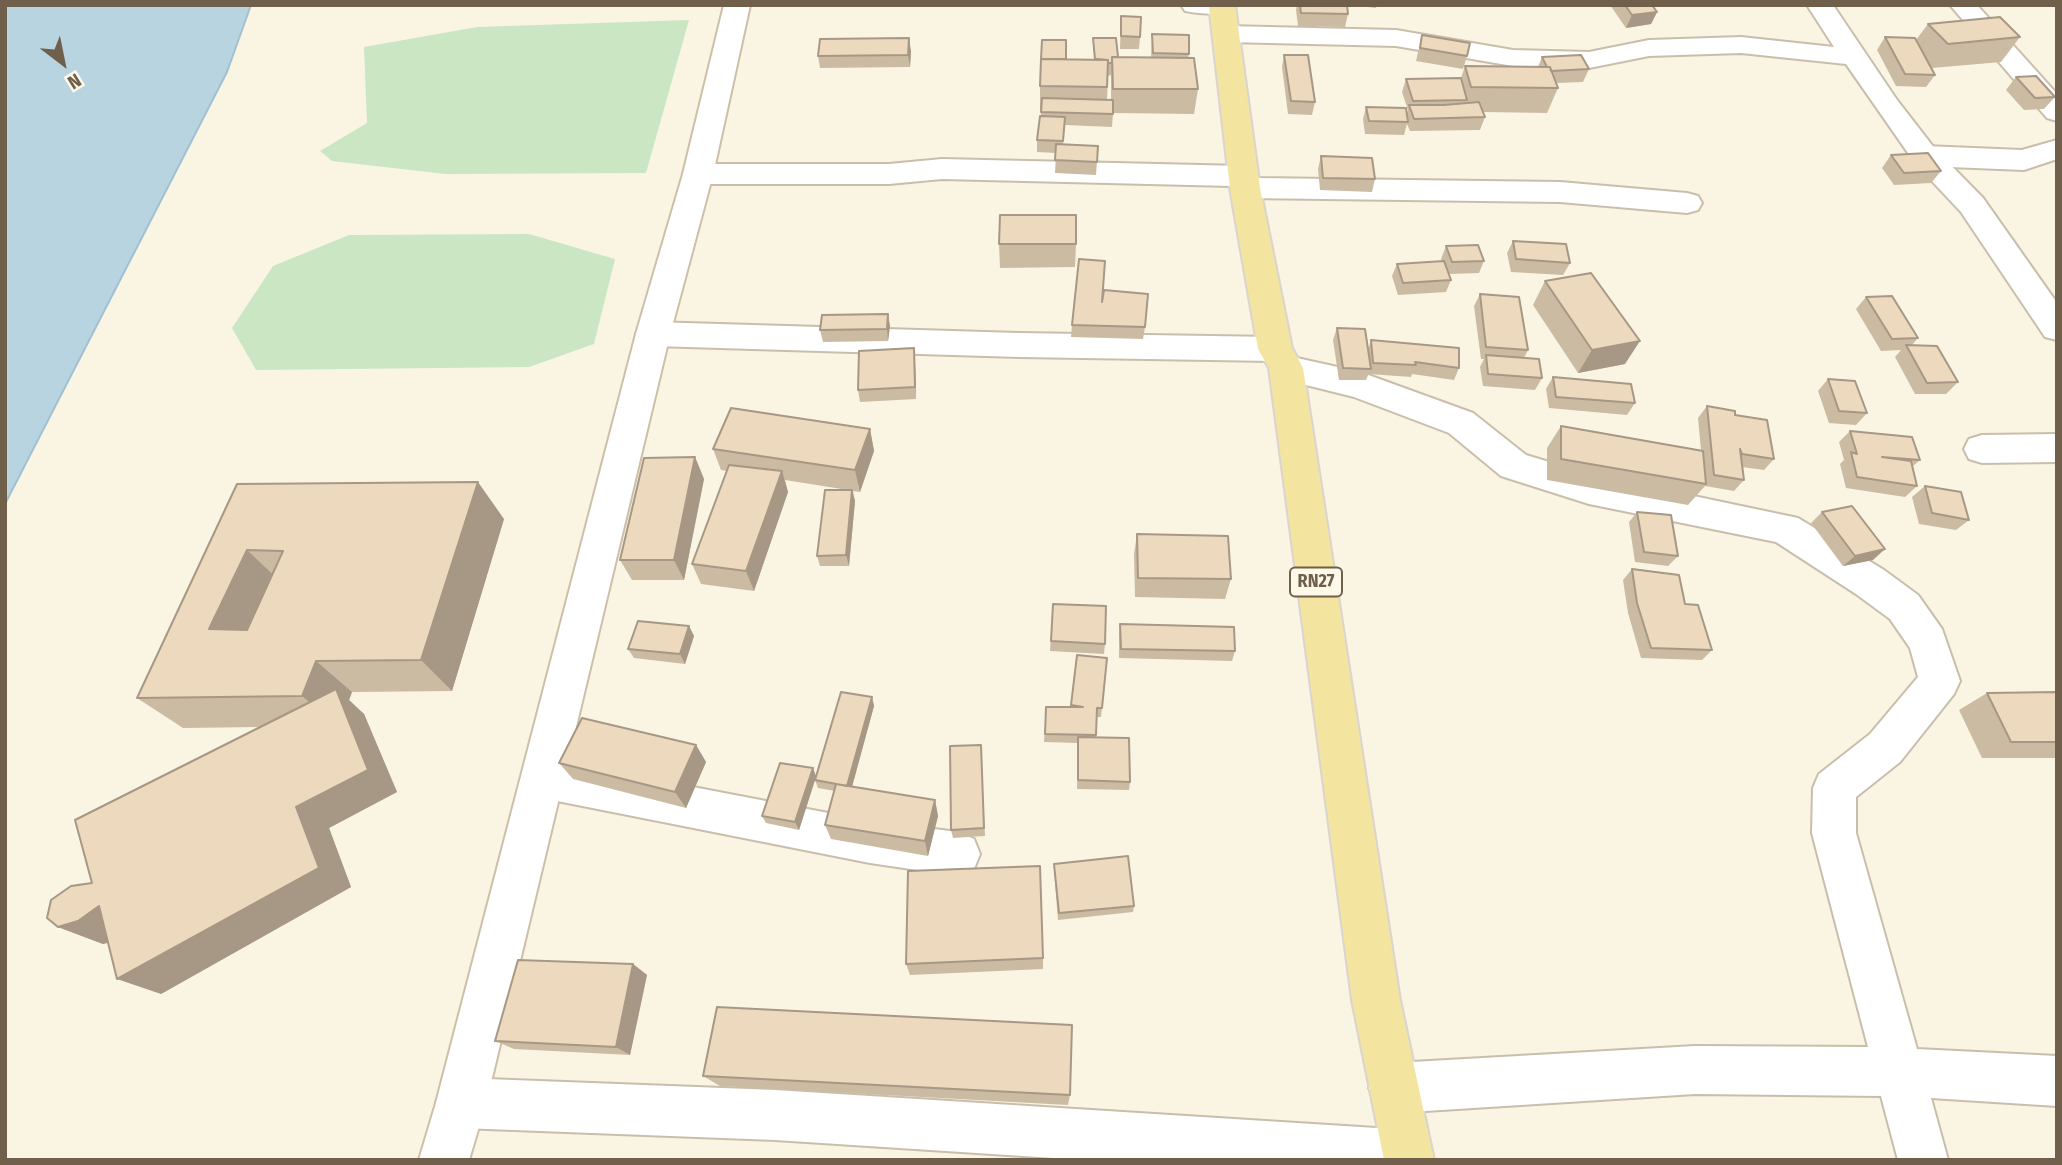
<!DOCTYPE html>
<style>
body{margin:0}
#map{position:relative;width:2062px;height:1165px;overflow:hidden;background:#faf5e3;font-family:"Fira Sans Condensed",sans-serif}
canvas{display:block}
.frame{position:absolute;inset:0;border:7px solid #6f5f4b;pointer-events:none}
.north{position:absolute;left:28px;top:28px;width:70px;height:70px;-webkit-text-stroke:5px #fdf9e9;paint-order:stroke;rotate:148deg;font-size:19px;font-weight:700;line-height:28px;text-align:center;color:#6f5f4b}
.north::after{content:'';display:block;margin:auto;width:24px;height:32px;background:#6f5f4b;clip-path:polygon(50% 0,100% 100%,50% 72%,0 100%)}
</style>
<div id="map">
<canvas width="2062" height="1165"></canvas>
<div class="frame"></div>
<div class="north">N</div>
</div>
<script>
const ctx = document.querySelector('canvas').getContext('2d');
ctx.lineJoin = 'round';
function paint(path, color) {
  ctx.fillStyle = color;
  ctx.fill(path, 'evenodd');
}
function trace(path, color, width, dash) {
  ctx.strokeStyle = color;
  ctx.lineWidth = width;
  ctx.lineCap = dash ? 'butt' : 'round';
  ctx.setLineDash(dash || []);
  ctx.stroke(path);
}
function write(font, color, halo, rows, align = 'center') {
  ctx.font = font + ' "Fira Sans Condensed",sans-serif';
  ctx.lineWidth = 5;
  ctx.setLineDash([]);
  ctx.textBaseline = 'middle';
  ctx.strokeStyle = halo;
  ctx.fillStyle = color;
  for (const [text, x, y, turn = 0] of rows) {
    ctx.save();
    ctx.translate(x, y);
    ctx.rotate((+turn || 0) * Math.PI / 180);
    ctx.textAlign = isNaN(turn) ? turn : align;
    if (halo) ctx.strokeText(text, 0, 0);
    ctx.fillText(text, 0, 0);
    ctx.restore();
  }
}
paint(new Path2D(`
 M689,20l-43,153 -201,1 -113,-13 -12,-10 47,-28 -3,-76 113,-20z
 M529,234l86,25 -21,85 -65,23 -273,3 -24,-42 41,-62 76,-31z`), '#cbe6c3');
const water = new Path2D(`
 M5,5h246l-24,67 -222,432z`);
paint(water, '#b9d4e1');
trace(water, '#a1c1d2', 2);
const minor = new Path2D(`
 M1181,5h54v1l-4,6c-15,3 -31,2 -46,-1z
 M1807,5h26l64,95 38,49 48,49 74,105v37l-12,-3 -84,-125 -46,-49 -69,-99 -105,-11 -92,3 -60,12 -76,-2 -117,-20 -169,-4 -9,-2 -4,-6 4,-6 9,-2 169,4 117,20 76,2 60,-12 92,-3 93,10z
 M1950,5h27l80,89v27l-10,-3z
 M942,159l302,7 11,3 3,9 302,4 127,11 11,3 4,7 -4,7 -11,3 -127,-11 -315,-4 -11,-3 -3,-9 -289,-7 -53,5h-191l-11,-3 -4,-7 4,-7 11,-3h191z
 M653,322l366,11 256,4 12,3 5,9 -4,7 72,16 113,41 53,42 63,19 209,44 86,52 34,25 24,34 18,52 -6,13 -54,68 -44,35v36l61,216 140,7v50l-126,-8 17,62h-50l-17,-64 -186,-2 -301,19 -17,-8 -8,-17 8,-17 17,-8 301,-17 173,1 -56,-214 1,-45 6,-14 51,-40 48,-57 -8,-29 -20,-29 -34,-25 -80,-52 -187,-38 -88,-28 -52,-43 -95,-36 -80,-20 -5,-9 4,-7 -254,-4 -366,-11 -12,-3 -5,-9 5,-9z
 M2057,434v28l-75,1 -13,-4 -5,-10 5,-10 13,-4z
 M542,758l328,63 88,11 16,7 6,15 -6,15 -16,7 -88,-13 -328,-65 -15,-6 -6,-14 6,-14z
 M461,1078l314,12 633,40 18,7 7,18 -2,5h-346l-310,-20 -314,-12 -18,-7 -7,-18 7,-18z`);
const tertiary = new Path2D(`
 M2057,140v19l-33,11 -99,-4 -10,-3 -5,-7 5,-7 10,-3 97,4z`);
const secondary = new Path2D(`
 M724,5h26l-37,169 -43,160 -184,769 -17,57h-50l17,-57 200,-769 47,-160z`);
const primary = new Path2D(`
 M1209,5h26l25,183 32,160 11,20 97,632 34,160h-50l-32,-160 -83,-632 -11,-19 -28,-161z`);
trace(minor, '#c9beab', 4);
trace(tertiary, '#c9beab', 4);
trace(secondary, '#cdbfa9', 4);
trace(primary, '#dad5d0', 4);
paint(minor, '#fff');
paint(tertiary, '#fff');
paint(secondary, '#fff');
paint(primary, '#f3e4a0');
paint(new Path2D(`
 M1297,5h50l1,9 -3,13 -47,-1 -2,-16z
 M1351,5h26l-1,3z
 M1610,5h42l5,7 -6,12 -25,4z
 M1121,16l19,21 -1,12h-19z
 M1928,24l92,13 -19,25 -69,6 3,7 -9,12 -30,-1 -19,-36 8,-13 31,3z
 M1152,34l37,20 -1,4 10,31 -4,25 -81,-1 -1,14 -47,-2 -2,20 35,1 -2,29 -41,-2 1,-20 -19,-1v-12l4,-24v-6h-1v-24l26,-27h28l-1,-21 25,19 33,1zM1111,75v25h-4l1,-24z
 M1422,35l45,21 -4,13 -47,-8z
 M911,51l-1,16 -90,1 -2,-12z
 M1284,55l31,47 -3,13 -24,-1 -6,-47z
 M1542,57l47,12 -6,13 -27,1 2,5 -11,25 -64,-1 2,5 -5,13 -70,1 -3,-7 -3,11 -39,-1 -2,-15 3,-12 41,7 1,-4 -6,-18 4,-13 55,-1 4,-12 73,1z
 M2016,77l39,20 -11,12 -20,1 -18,-20z
 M1891,155l50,16 -10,12 -37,2 -12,-17z
 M1321,156l54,23 -3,13 -52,-2 -2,-21z
 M1513,241l57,22 -7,12 -52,-3 -4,-19z
 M999,244h77l-1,23 -75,1z
 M1446,246l38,15 -5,12 -30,1 2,6 -5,12 -48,3 -6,-19 5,-12 45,-3 -1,-2z
 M1545,281l80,83 -47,9 -45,-68z
 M1480,294l48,56 -4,8 18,20 -7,12 -52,-4 -3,-19 4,-8h-3l-7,-53z
 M1866,297l52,41 -6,7 46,37 -12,12h-31l-20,-37 6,-7 -20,1 -25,-42z
 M1102,301l43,26 -2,12 -72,-2 1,-12z
 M890,326l-2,15 -65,1 -3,-12z
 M1337,328l31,22 3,-10 88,28 -5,12 -42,-6 -1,3 -42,-3v-1l-3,7h-27l-6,-40z
 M915,360l1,39 -56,3 -2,-12z
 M1553,377l82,26 -8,12 -78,-7 -3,-19z
 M1828,379l39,34 -11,12 -27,-2 -11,-32z
 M1707,406l28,9 39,44 -10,11 -22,-3 2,13 -10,11 -29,-5 -17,19 -141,-25v-32l14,-22 140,24 -3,-32z
 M870,429l4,22 -14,41 -7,-1 2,10 -6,65h-29l-3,-10 31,-66 -63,-10 3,12 -34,99 -53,-7 -9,-20 35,-93 -6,-1 -8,-21z
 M1850,431l70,29 -8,7 5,19 -12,11 -59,-9 -6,-24 4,-4 -5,-18z
 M695,457l9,22 -20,101h-52l-12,-20z
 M237,484l267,35 -52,172 -100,1 -3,8 15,14 33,78 -68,36 22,59 -190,107 -53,-51 -5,1 -45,-17 34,-44 167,-156 -76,1 -46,-30z
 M1925,486l44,34 -13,10 -37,-6 -7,-27z
 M1637,512l41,44 -10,10 -33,-4 -6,-40z
 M1822,512l51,48 -30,6 -32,-43z
 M1137,534l94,45 -6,20 -90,-2 -1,-43z
 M1632,569l53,35 27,46 -10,10 -61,-2 -13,-45 -5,-33z
 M1053,604l52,40 -1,10 -54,-3z
 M1120,624l115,27 -3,10 -113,-3v-24z
 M689,626l5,10 -9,28 -51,-6 -6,-9z
 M1077,655l30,3 -6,59h-4l-1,20 34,45 -1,8 -52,-1 1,-46 -34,-1 2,-35h25z
 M2057,692v66h-75l-23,-48 28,-17z
 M872,697l2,9 -22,81 83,13 3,16 -10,40 -97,-17 -6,-14 10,-34 -17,-3 -3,-8 -16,50 -33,-7 -4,-7 51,-48 3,8z
 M696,745l10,17 -20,46 -113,-29 -14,-16z
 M981,745l4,91 -32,2 -2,-8z
 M1054,864l80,42 -1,6 -75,8 -4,-49z
 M1043,958v11l-133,6 -4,-11z
 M633,964l14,11 -17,80 -116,-6 -19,-8z
 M703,1076l367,19 -2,10 -348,-19z`), '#ccbba3');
paint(new Path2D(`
 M1657,12l-6,12 -25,4 6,-13z
 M909,38l2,13 -1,16 -2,-12z
 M888,314l2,12 -2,15 -1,-12z
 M1640,341l-15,23 -47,9 14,-23z
 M914,348l1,12 1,39 -1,-12z
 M870,429l4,22 -14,41 -5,-22z
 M695,457l9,22 -20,101 -10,-20z
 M782,471l6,21 -34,99 -8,-20z
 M478,482l26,37 -52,172 -31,-31z
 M852,490l3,11 -6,65 -3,-11z
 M1885,549l-12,11 -30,6 12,-10z
 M247,550l37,35 -34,77 -41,-33z
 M689,626l5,10 -9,28 -5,-10z
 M316,661l36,31 -3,8 15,14 33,78 -68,36 22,59 -190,107 -44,-15 179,-172 43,-81 -37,-30z
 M872,697l2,9 -24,88 -3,-8z
 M696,745l10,17 -20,46 -11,-16z
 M813,768l3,9 -17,53 -4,-8z
 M935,800l3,16 -10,40 -3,-15z
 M99,906l23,32 -19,6 -45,-17z
 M633,964l14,11 -17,80 -14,-8z`), '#a69884');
const building = new Path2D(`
 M1300,5h47l1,9 -47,-1z
 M1625,5h27l5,7 -25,3z
 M1121,16l20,1 -1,20 -19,-1z
 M2000,17l20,20 -72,7 -20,-20z
 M1152,34l37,1v19l-36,-1z
 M1422,35l48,8 -3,13 -47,-8z
 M1885,37l30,1 20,37 -30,-1z
 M909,38l-1,17 -90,1 2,-17z
 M1093,38h23l2,19h-6v6h-4v-3l-13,-1z
 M1042,40h24v19h-25z
 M1284,55h24l7,47 -24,-1z
 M1581,55l8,14 -38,2 -1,-4h-3l-5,-10z
 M1112,57l82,1 4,31h-85z
 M1041,59l67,1 -1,27 -67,-1z
 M1465,66l85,1 8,21 -87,-1z
 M2036,76l19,21 -20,1 -19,-21z
 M1461,78l6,22 -54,1 -7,-22z
 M1042,98l71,2v14l-72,-2z
 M1479,102l6,15 -71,2 -5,-14h35z
 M1366,107l40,1 2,14 -39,-1z
 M1040,116l25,1 -2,24 -26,-1z
 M1056,144l42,2 -1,16 -42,-2z
 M1928,153l13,18 -37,2 -13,-18z
 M1321,156l51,2 3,21 -52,-1z
 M1000,215h76v29h-77z
 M1513,241l53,3 4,19 -54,-4z
 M1478,245l6,16 -32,1 -6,-16z
 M1079,259l26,2 -3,41 2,-12 44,4 -3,33 -73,-2z
 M1444,261l7,19 -48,3 -6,-19z
 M1591,273l49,68 -48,9 -47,-69z
 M1480,294l39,3 9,53 -42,-3z
 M1892,296l26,42 -26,1 -26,-42z
 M888,314l-1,15 -67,1 2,-15z
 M1337,328l28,1 6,40 -28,-1z
 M1371,340l88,8v20l-44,-6 1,3 -43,-2z
 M1906,345l31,1 21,36 -31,1z
 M914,348l1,39 -57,3 1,-39z
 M1486,355l53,4 3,19 -54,-4z
 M1553,377l78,7 4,19 -79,-6z
 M1828,379l27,2 12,32 -28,-2z
 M1707,406l28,5v4l32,5 7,39 -32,-5 -2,-5 4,31 -30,-5z
 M731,408l139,21 -15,41 -142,-21z
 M1561,426l142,25 3,33 -145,-25z
 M1850,431l62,6 8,23 -38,-3 29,4 6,25 -60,-9 -6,-25 6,2z
 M695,457l-21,103h-54l24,-102z
 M729,465l53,6 -36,100 -54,-7z
 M478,482l-57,178 -105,1 -14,35 -165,2 100,-214zM247,550l36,1 -36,79 -38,-1z
 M1925,486l36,6 8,28 -37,-7z
 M825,490h27l-6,65 -29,1z
 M1852,506l33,43 -30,7 -33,-44z
 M1637,512l34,3 7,41 -34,-4z
 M1137,534l91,2 3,43 -93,-1z
 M1632,569l47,6 6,29 13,1 14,45 -61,-2 -14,-45z
 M1053,604l53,2 -1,38 -54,-3z
 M638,621l51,5 -9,28 -52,-5z
 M1120,624l114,3 1,24 -114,-2z
 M1077,655l30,3 -5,50h-5l-1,27 -51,-1 1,-27h37l-12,-2z
 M336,689l32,81 -72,37 23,61 -202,111 -18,-73 -21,15 -20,6 -11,-9 4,-18 20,-14 21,-3 -17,-63z
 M841,692l31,5 -25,89 -32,-6z
 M2057,692v50h-46l-24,-49z
 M582,718l114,27 -21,47 -116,-29z
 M1078,737l51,1 1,44 -52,-2z
 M981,745l3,83 -33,2 -1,-84z
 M780,763l33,5 -18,54 -33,-6z
 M836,784l99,16 -10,41 -100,-16z
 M1128,856l6,50 -75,7 -5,-49z
 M1040,866l3,92 -137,6 2,-93z
 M518,960l115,4 -17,83 -121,-6z
 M717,1007l355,18 -2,70 -367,-19z`);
paint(building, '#edd9bd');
trace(building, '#a69884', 2);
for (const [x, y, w] of [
 [1316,582,52]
]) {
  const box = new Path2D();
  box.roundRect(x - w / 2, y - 14.5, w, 29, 5);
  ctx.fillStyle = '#fdf9e9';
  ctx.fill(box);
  trace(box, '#6f5f4b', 2);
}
write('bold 18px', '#6f5f4b', null, [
 ["RN27",1316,582]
]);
</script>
